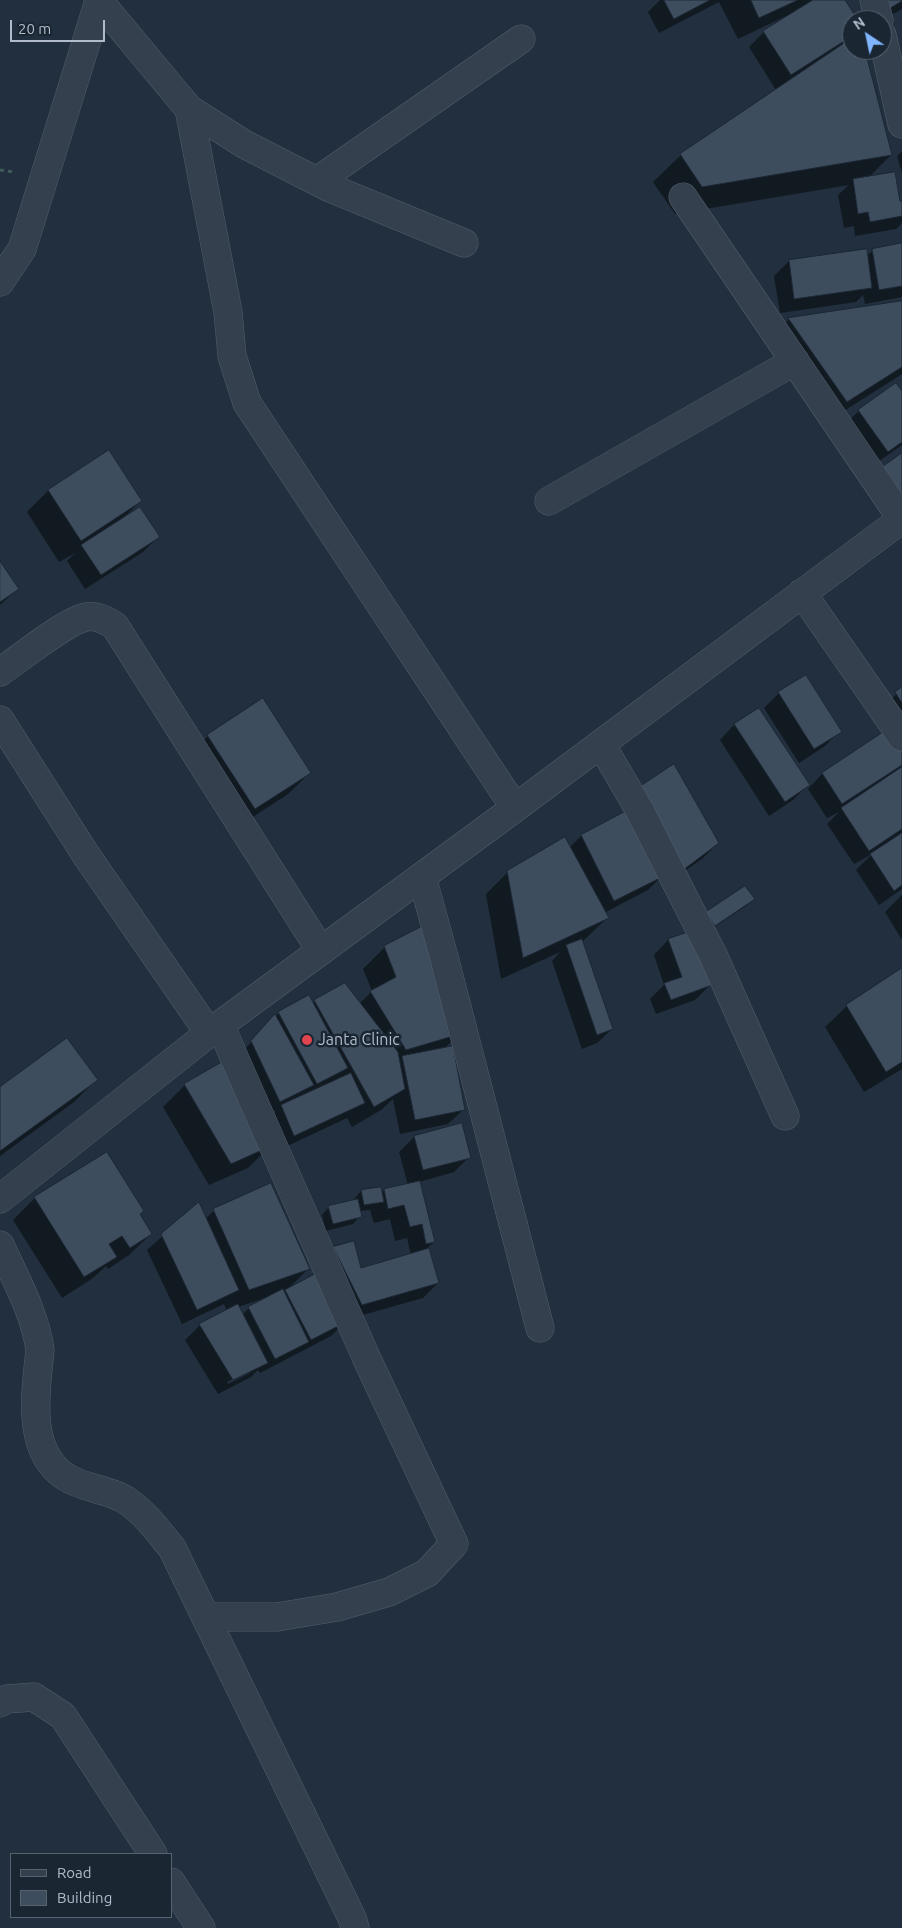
<!DOCTYPE html>
<style>
body{margin:0}
#map{position:relative;width:902px;height:1928px;overflow:hidden;background:#212f3e;font-family:Ubuntu,sans-serif}
canvas{display:block}
.legend{position:absolute;left:10px;top:1853px;width:162px;height:65px;box-sizing:border-box;background:#1b2633;border:1px solid #57626f;margin:0;padding:6px 9px;list-style:none;font-size:15px;color:#b1bbca}
.legend li{display:flex;align-items:center;gap:10px;height:25px}
.legend b{width:25px;border:1px solid #57626f}
.north{position:absolute;left:842px;top:10px;width:50px;height:50px;box-sizing:border-box;background:#1b2633;border:1px solid #57626f;border-radius:50%;rotate:326deg;font-size:14px;font-weight:700;line-height:20px;text-align:center;color:#b1bbca}
.north::after{content:'';display:block;margin:auto;width:18px;height:22px;background:#81b6ff;clip-path:polygon(50% 0,100% 100%,50% 72%,0 100%)}
.scale{position:absolute;left:10px;top:20px;width:95px;height:22px;box-sizing:border-box;border:2px solid #b1bbca;border-top:0;padding-left:6px;font-size:15px;line-height:18px;white-space:nowrap;color:#b1bbca;-webkit-text-stroke:4px #1b2633;paint-order:stroke}
</style>
<div id="map">
<canvas width="902" height="1928"></canvas>
<ul class="legend">
<li><b style="height:6px;background:#35404e"></b>Road</li>
<li><b style="height:14px;background:#3d4d5e"></b>Building</li>
</ul>
<div class="north">N</div>
<div class="scale">20 m</div>
</div>
<script>
const ctx = document.querySelector('canvas').getContext('2d');
ctx.lineJoin = 'round';
function paint(path, color) {
  ctx.fillStyle = color;
  ctx.fill(path, 'evenodd');
}
function trace(path, color, width, dash) {
  ctx.strokeStyle = color;
  ctx.lineWidth = width;
  ctx.lineCap = dash ? 'butt' : 'round';
  ctx.setLineDash(dash || []);
  ctx.stroke(path);
}
function write(font, color, halo, rows, align = 'center') {
  ctx.font = font + ' Ubuntu,sans-serif';
  ctx.lineWidth = 5;
  ctx.setLineDash([]);
  ctx.textBaseline = 'middle';
  ctx.strokeStyle = halo;
  ctx.fillStyle = color;
  for (const [text, x, y, turn = 0] of rows) {
    ctx.save();
    ctx.translate(x, y);
    ctx.rotate((+turn || 0) * Math.PI / 180);
    ctx.textAlign = isNaN(turn) ? turn : align;
    if (halo) ctx.strokeText(text, 0, 0);
    ctx.fillText(text, 0, 0);
    ctx.restore();
  }
}
paint(new Path2D(`
 M660,0h184l13,20h-5v30h12l27,105 -23,23 31,25 3,-1v21l-6,6 -41,7 -1,-10 -10,2 -6,-33 11,-10 -174,29 -22,-32 28,-27 95,-65 -27,-43 15,-15 23,-14 -1,-2 -48,23 -19,-37 -60,31 -11,-21z
 M902,0v9l-20,11h-20l17,-17z
 M902,151v22l-5,-17z
 M902,245v52l-37,7 -2,-9 -7,7 -76,11 -6,-37 15,-15 78,-5 6,-6z
 M902,302v72l-77,49 -58,-82 22,-22z
 M902,393v52l-30,21 -28,-41 15,-14z
 M109,451l32,50 -18,17 35,19 -15,15 -58,37 -18,-28 8,-8 -16,9 -32,-50 21,-21z
 M0,564l17,25 -17,16z
 M902,689v200l-23,16 -23,-35 16,-16 -18,10 -27,-40 12,-12 -12,6 -19,-29 14,-15 64,-42 -12,-17z
 M779,693l61,38 -15,15 -26,17 -35,-55z
 M262,700l48,73 -22,21 -55,36 -47,-72 22,-22z
 M758,709l50,76 -15,15 -24,16 -49,-76 14,-15z
 M581,836l137,7 -15,15 -35,25 -5,-8 -15,15 -44,23 3,5 -25,24 30,87 -15,14 -15,6 -30,-88 8,-9 -59,27 -15,-85 22,-22 61,-24z
 M902,895v45l-17,-28z
 M753,898l-7,8 -39,26v-19z
 M691,932l19,53 -15,15 -39,14 -6,-15 14,-14 -10,-30 14,-15z
 M385,947l74,87 -16,16 20,60 -15,14 -48,10 -7,-35 -12,11 -29,17 -5,-9 -68,32 -13,-29 11,-11 -12,6 -28,-59 42,-44 34,-9 2,-3 44,3 13,-13 -9,-22z
 M902,969v100l-38,23 -39,-65 22,-21z
 M229,1059l41,87 -22,22 -39,17 -46,-78 22,-22z
 M96,1080l-22,22 -74,54v-67z
 M414,1137l55,20 -15,15 -35,10 15,60 -9,8 13,33 -15,15 -78,22 1,1 -15,15 -71,37 -2,-3 -7,7 -33,17 -33,-54 15,-15 27,-14 -3,-7 -42,20 -35,-74 52,-46 6,15 9,-8 57,-26 37,84 -21,21 33,-17 -1,-10 15,-14 27,20 50,-14 -4,-17 -12,3 -5,-22 -16,4 -4,-13 -11,1 1,5 -7,8 -27,7 -4,-16 7,-8 25,-6v-2l7,-8 20,3 3,-4 24,-5 -9,-33zM268,1297l-19,11 -7,7 -4,-8zM250,1370v3l-22,11 -1,-2z
 M35,1198l116,36 -22,21 -21,14 -2,-3 -13,12 -31,20 -49,-78z`), '#0007');
const building = new Path2D(`
 M664,0h46l-36,19z
 M751,0h47l-39,18z
 M813,0h32l13,20h-6v16l-61,39 -28,-44z
 M881,0h21v1l-18,11z
 M852,38v12h13l27,105 -190,32 -22,-33z
 M895,172l5,29h2v15l-32,6 -2,-10 -10,2 -5,-35z
 M902,243v43l-23,4 -7,-41z
 M867,249l5,39 -78,11 -5,-39z
 M902,301v66l-55,35 -59,-84z
 M896,383l6,8v51l-14,10 -30,-42z
 M109,450l33,51 -61,40 -33,-51z
 M902,453v39l-3,2 -18,-26z
 M140,507l20,30 -59,38 -20,-30z
 M0,561l19,28 -19,13z
 M806,675l36,57 -28,17 -36,-57z
 M902,687v16l-7,-11z
 M263,698l48,75 -56,36 -48,-74z
 M759,708l51,77 -25,17 -51,-78z
 M888,729l14,21v15l-60,39 -20,-31z
 M674,764l45,79 -36,27 -45,-82z
 M902,767v62l-33,22 -28,-43z
 M630,809l34,67 -50,25 -33,-66z
 M902,833v52l-8,6 -24,-37z
 M565,837l44,81 -86,40 -16,-87z
 M745,886l10,13 -40,27 -9,-14z
 M423,926l37,108 -54,16 -36,-59 26,-14 -12,-31z
 M692,931l20,54 -41,15 -7,-17 18,-6 -14,-38z
 M582,939l31,90 -16,6 -31,-90z
 M902,968v94l-16,10 -40,-67z
 M345,983l53,69 7,37 -31,18 -60,-107z
 M309,995l39,73 -31,16 -39,-72z
 M275,1014l39,71 -34,17 -29,-61z
 M67,1038l31,42 -98,71v-64z
 M453,1046l12,64 -50,10 -13,-64z
 M229,1058l42,88 -40,18 -47,-80z
 M351,1073l14,30 -71,33 -13,-31z
 M462,1123l9,35 -48,12 -9,-34z
 M107,1152l37,59 -4,3 12,20 -22,14 -8,-12 -13,8 8,13 -33,20 -50,-80z
 M420,1181l15,61 -9,2 -4,-20 -12,3 -6,-22 -16,4 -4,-20z
 M271,1183l39,86 -61,21 -36,-81z
 M381,1187l3,15 -20,3 -3,-15z
 M358,1199l4,18 -29,7 -5,-18z
 M199,1202l40,88 -42,20 -36,-76z
 M354,1241l7,27 68,-20 10,35 -77,22 -29,-58z
 M321,1271l27,50 -37,19 -26,-50z
 M283,1289l26,53 -34,17 -27,-52z
 M238,1304l30,59 -35,17 -34,-56z`);
paint(building, '#3d4d5e');
trace(building, '#1d2835', 1);
const minor = new Path2D(`
 M874,0l5,20
 M99,1l90,108 55,35 84,43 136,56
 M882,35l20,89
 M189,109l39,203 4,44 15,47 268,405
 M317,181l204,-142
 M683,197l219,322
 M0,282l22,-33 77,-248 -1,-1
 M549,501l246,-140
 M802,593l100,144
 M0,672c19,-13 66,-51 86,-55 11,-2 20,3 29,9l206,325
 M0,720l86,135 123,178
 M601,744l39,67 73,144 72,161
 M422,877l22,80 96,371
 M0,1199l209,-166 306,-225 387,-289
 M0,1245c15,33 35,68 40,105 -4,40 -15,101 26,127 18,12 44,12 61,24 18,12 31,30 45,47l180,370 3,10
 M206,1617h71l60,-10 52,-15 38,-19 27,-29 -88,-187 -146,-332
 M0,1703l7,-4 27,-2 29,19 90,138
 M171,1882l30,46`);
trace(minor, '#545e6c', 29);
trace(new Path2D(`
 M0,170l14,2`), '#415a5c', 3, [4, 4]);
trace(minor, '#35404e', 28);
for (const [x, y, r, color] of [
 [307,1040,6,"#e0444e"]
]) {
  const dot = new Path2D();
  dot.arc(x, y, r, 0, 2 * Math.PI);
  ctx.fillStyle = color;
  ctx.fill(dot);
  trace(dot, '#1b2633', 2);
}
write('16px', '#b1bbca', '#1b2633', [
 ["Janta Clinic",318,1040]
], 'left');
</script>
